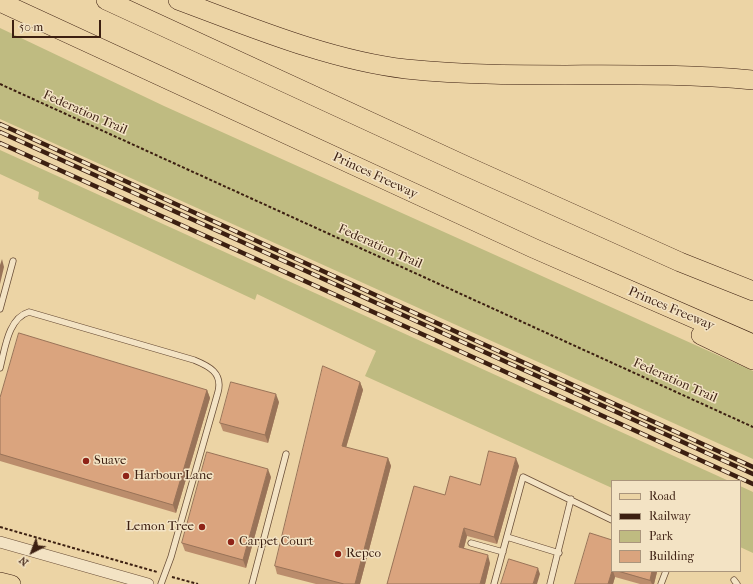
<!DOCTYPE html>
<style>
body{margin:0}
#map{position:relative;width:753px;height:584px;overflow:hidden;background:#ecd4a5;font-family:"IM FELL French Canon",serif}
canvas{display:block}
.legend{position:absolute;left:611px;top:480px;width:130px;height:92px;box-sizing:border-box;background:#f3e3c4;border:1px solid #aa957c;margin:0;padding:5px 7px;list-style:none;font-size:12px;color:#3c1f11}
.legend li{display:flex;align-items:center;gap:8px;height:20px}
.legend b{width:20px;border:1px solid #aa957c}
.north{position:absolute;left:12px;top:532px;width:40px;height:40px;-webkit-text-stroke:3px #f3e3c4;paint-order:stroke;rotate:222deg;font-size:11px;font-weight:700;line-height:16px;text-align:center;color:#3c1f11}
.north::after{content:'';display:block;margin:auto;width:14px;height:18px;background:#3c1f11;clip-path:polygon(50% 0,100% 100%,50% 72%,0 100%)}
.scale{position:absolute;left:12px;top:20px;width:89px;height:18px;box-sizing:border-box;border:2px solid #3c1f11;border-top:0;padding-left:5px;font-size:12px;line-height:14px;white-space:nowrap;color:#3c1f11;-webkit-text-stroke:3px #f3e3c4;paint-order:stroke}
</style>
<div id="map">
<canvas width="753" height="584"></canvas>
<ul class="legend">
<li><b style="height:5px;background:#ecd4a5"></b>Road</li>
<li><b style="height:5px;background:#3c1f11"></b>Railway</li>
<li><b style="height:11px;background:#bfbb81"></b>Park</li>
<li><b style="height:11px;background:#daa47e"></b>Building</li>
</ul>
<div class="north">N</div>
<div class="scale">50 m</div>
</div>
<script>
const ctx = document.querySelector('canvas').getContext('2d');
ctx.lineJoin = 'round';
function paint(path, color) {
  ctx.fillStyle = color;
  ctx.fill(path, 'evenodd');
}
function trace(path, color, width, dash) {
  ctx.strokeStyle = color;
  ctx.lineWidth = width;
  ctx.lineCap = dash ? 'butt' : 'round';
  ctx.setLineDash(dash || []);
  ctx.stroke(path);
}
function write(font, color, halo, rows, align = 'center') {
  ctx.font = font + ' "IM FELL French Canon",serif';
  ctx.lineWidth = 3;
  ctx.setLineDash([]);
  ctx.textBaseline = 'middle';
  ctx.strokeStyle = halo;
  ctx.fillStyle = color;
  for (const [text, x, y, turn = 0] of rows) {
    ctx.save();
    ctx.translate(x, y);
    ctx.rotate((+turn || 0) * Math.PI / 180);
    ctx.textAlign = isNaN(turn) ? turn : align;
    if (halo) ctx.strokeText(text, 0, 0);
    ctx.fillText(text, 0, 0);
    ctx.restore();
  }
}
paint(new Path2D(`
 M0,28l164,78 589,265v88l-753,-340z
 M0,150l729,331h-117v7l-247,-112 11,-25 -119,-57 -2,6 -217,-101 1,-7 -39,-18z
 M740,486l13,6v61l-13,-6z`), '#bfbb81');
const service = new Path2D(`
 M0,309l13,-48
 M0,368c5,-19 8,-50 29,-56l165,48c15,6 29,13 24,32l-47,165 -10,27
 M507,537l52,16
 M471,543l32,9
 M734,580l3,4
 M252,584l34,-130
 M494,584l29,-107 89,43
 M550,584l21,-85
 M661,584l5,-13`);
const minor = new Path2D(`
 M0,542l148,42`);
const primary = new Path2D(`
 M0,581l12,3`);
const motorway = new Path2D(`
 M106,0l358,165 216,97 73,29
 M178,0c73,27 151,60 228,69 115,12 232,0 347,11
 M0,2l533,246 220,96
 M701,335l52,25`);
trace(service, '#684c36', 7);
trace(minor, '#684c36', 12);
trace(primary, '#3c1f11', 18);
trace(motorway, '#3c1f11', 20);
trace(new Path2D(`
 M0,84l753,343
 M0,527l157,45
 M172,577l26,7`), '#3c1f11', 2, [3, 2]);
trace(service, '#f3e3c4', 5.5);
trace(minor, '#f3e3c4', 11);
trace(primary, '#ecd4a5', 17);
trace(motorway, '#ecd4a5', 19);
const rail = new Path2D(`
 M0,124l753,343
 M0,132l753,342
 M0,143l753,341`);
trace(rail, '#3c1f11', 4.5);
trace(rail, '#f3e3c4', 3, [9]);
paint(new Path2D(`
 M360,382l3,8 -17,58 42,10 3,8 -31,118h-44l-39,-10 -2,-8z
 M207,390l3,8 -34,115 -176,-52v-63z
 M279,402l-11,41 -45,-12 -3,-8z
 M519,466l-22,78 -30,-8 -3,12 26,15 -5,21h-98l58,-89 35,-10z
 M271,477l-25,91 -61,-17 -3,-8z
 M612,571h44l1,1 -3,12h-14l-25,-7 -2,7h-38z`), '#bb8d6c');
paint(new Path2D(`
 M2,259l2,8 -4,17v-19z
 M360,382l3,8 -19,64 -2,-8z
 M207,390l3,8 -34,115 -3,-8z
 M276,394l3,8 -11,41 -3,-8z
 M388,458l3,8 -31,118h-5z
 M516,458l3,8 -22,78 -3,-7z
 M268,469l3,8 -25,91 -3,-8z
 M464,528l3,8 -5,19 -3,-8z
 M488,555l2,8 -5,21h-5z
 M538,568l2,6 -3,10h-4z
 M612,571h1l2,6 -2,7h-5z
 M652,571h4l1,1 -3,12h-2l-2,-4z`), '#997358');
const building = new Path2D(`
 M19,333l188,57 -34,115 -173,-51v-56z
 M323,366l37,16 -18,64 46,12 -33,126h-11l-69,-18z
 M231,382l45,12 -11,41 -45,-12z
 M489,451l27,7 -22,79 -30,-9 -5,19 29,8 -8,29h-93l27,-98 31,9 5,-19 30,9z
 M207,452l61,17 -25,91 -61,-17z
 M590,533l22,7v31l-4,13h-33z
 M509,559l29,9 -5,16h-32z
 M618,571h34l-2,9z`);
paint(building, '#daa47e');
trace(building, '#997358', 1);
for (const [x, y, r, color] of [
 [86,461,4,"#8f2418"],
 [126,476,4,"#8f2418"],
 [202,527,4,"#8f2418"],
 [231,542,4,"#8f2418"],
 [338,554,4,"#8f2418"]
]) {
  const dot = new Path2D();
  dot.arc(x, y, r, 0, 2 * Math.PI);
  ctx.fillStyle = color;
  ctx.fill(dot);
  trace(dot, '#f3e3c4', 1.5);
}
write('13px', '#3c1f11', '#f3e3c4', [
 ["Federation Trail",85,113,24],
 ["Princes Freeway",375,176,25],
 ["Federation Trail",380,247,24],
 ["Princes Freeway",671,309,23],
 ["Federation Trail",675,381,24]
]);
write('13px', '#3c1f11', '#f3e3c4', [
 ["Suave",94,461],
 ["Harbour Lane",134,476],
 ["Lemon Tree",194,527,"right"],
 ["Carpet Court",239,542],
 ["Repco",346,554]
], 'left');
</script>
